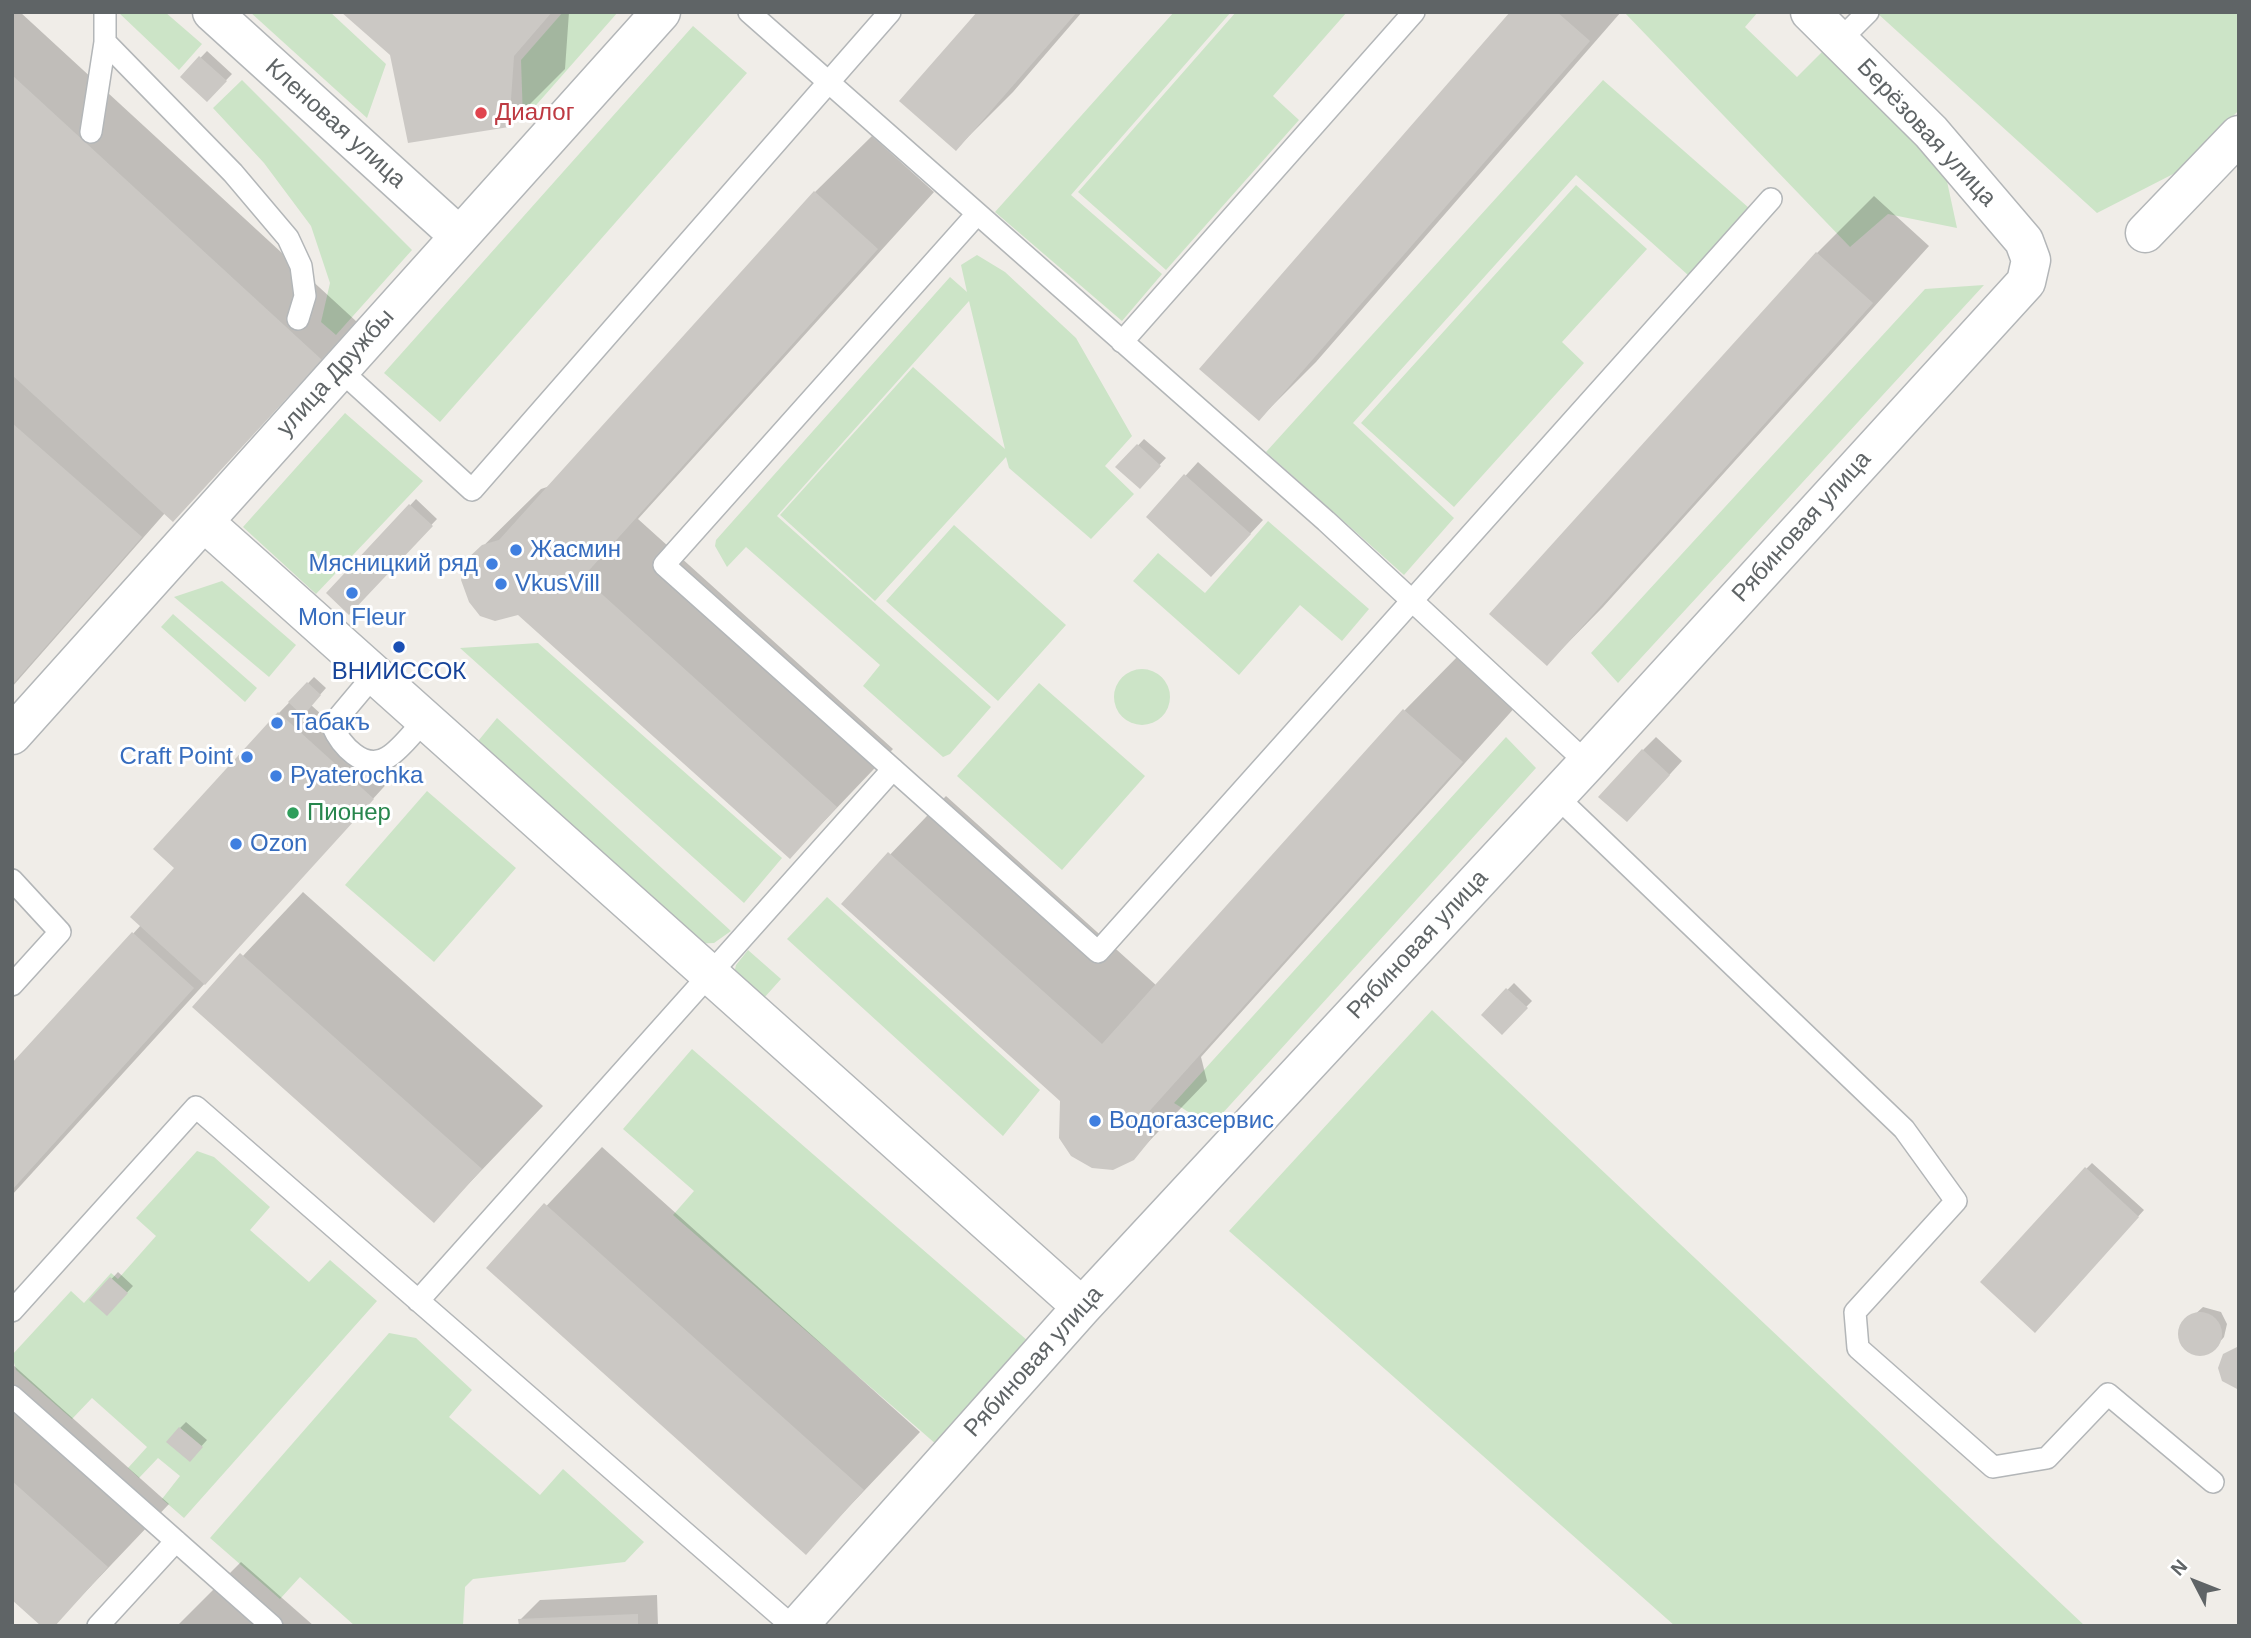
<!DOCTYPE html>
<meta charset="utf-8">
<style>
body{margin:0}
#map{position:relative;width:2251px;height:1638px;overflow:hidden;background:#f0ede8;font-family:Helvetica,sans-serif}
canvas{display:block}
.frame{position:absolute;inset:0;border:14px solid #5f6466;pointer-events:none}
.north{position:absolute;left:2160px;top:1547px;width:70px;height:70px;-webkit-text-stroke:5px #fff;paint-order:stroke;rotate:312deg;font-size:19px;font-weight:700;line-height:28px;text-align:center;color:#5f6466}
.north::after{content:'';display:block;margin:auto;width:24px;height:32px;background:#5f6466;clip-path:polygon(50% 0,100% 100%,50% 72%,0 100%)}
</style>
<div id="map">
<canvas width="2251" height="1638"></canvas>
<div class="frame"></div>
<div class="north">N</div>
</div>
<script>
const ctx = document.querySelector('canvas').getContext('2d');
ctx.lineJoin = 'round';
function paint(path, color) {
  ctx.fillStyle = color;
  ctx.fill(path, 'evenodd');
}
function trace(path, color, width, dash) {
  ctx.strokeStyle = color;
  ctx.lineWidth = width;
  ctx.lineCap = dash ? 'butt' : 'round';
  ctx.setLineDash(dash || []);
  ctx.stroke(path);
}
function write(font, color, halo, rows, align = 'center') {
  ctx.font = font + ' Helvetica,sans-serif';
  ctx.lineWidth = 6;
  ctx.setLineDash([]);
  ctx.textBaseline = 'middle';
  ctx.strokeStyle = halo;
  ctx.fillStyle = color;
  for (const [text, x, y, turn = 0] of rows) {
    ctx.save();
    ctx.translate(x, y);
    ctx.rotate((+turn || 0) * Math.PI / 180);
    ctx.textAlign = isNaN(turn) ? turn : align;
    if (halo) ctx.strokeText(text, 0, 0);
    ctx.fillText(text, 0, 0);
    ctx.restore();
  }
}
paint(new Path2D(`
 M118,12h47l37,32 -23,26z
 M250,12h80l56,52 -19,54z
 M563,12h55l-95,108 -2,-60z
 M1174,12h57l-160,183 91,79 -40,47 -127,-109z
 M1236,12h111l-74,84 26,24 -133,150 -88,-78z
 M1624,12h134l-13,15 52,50 28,-28 120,123 12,56 -69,-14 -38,33z
 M1876,12h363v98l-58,60 -84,43z
 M693,26l54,47 -307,349 -56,-49z
 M242,80l170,170 -76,85 -15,-13 9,-39 -19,-57 -47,-63 -51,-55z
 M1603,80l146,128 -61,67 -112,-100 -223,248 101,95 -50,57 -138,-123z
 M1576,185l71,64 -85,93 22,21 -130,144 -93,-84z
 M977,255l28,17 71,66 56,98 -27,30 29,28 -43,45 -82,-71 -3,-11 -131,144 -95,-86 133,-148 92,82 -36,-148 -192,215 214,191 -41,47 -7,3 -80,-71 17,-21 -134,-118 -19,20 -12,-21 1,-6 234,-263 17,15 -6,-27z
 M1984,285l-366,398 -27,-30 334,-364z
 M345,413l78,68 -107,113 -73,-67z
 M1268,521l101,88 -27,32 -42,-36 -61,70 -106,-94 25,-28 47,40z
 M954,525l112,100 -68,76 -112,-100z
 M222,581l74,64 -27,32 -95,-80z
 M173,614l84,74 -12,14 -84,-75z
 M538,643l244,215 -38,45 -284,-255z
 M1114 697a28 28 0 1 1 56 0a28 28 0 1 1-56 0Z
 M1039,683l106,93 -83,94 -105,-94z
 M497,718l234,213 -17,12 -22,1 -218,-198z
 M1506,737l30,31 -325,358 -37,-23z
 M427,791l89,77 -82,94 -89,-77z
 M827,897l213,193 -37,46 -216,-197z
 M748,950l33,29 -26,29 -23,-26 4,-17z
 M1432,1010l653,616h-410l-446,-395z
 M692,1049l336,292 -91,104 -264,-230 21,-24 -71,-62z
 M197,1151l17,6 56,50 -20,23 59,52 21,-22 47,41 -193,217 -22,-19 18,-23 -22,-18 -19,20 -11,-10 19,-21 -55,-49 -20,21 -56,-49 -4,-15 59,-64 13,12 27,-30 7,6 38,-43 -20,-18z
 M389,1333l27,5 56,52 -23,27 91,78 23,-26 81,73 -19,20 -152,17 -8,8 -2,39h-108l-55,-49 -20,22 -70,-61z`), '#cce4c7');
paint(new Path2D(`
 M12,12h8l337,310 -185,198 -7,-7 -153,174z
 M343,12h226l-4,57 -57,57 -116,-72z
 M979,12h103l-69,80 -57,57z
 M1512,12h109l-305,350 -57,57z
 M207,51l25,23 -25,26 -25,-23z
 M872,136l62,56 -296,327 255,230 -103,108 -321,-297 72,-71 9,-3 265,-294z
 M1874,196l55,50 -326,361 -56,57 -55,-50 325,-361z
 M1144,439l22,19 -27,29 -21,-20z
 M1198,462l65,58 -39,42 -76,-45z
 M416,499l21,20 -88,93 -20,-19z
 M1461,653l57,51 -317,353 6,24 -74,77 -72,-58 -218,-196 103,-108 211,190 248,-276z
 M314,677l12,11 -15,17 81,73 -380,417v-127l129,-143 138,-212z
 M1656,737l26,24 -42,46 3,-57z
 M303,892l240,214 -109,114 -239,-213z
 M1514,983l18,18 -31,32 -18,-18z
 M602,1147l318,285 -115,121 -317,-285z
 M2092,1163l52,47 -103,114 45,-155z
 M118,1272l15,14 -26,28 -15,-14z
 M2203,1307l18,5 6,12 -3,13 -6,7 -11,9h-13l-14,-14 1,-12z
 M12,1364l157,140 -116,122 -41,-28z
 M186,1422l21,18 -18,20 -9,-32z
 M241,1562l73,64h-137z
 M657,1595l1,31h-137l-1,-6 20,-20z`), '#0003');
paint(new Path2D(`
 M341,12h211l-38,44 -5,71 -101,16 -18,-88z
 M977,12h100l-121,139 -57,-50z
 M1510,12h47l33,29 -331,380 -60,-52z
 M199,56l28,25 -20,21 -27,-25z
 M12,75l310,285 -149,162 -161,-147z
 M814,191l64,58 -295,328 254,230 -47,52 -272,-244 -23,6 -15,-5 -11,-14 -8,-22 6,-21 15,-14 17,-5z
 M1816,252l57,51 -326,363 -58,-52z
 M12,423l130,114 -130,148z
 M1137,444l24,22 -21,23 -25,-22z
 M1184,474l67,60 -40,43 -65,-60z
 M409,504l24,22 -84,89 -23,-22z
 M307,682l14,13 -18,21 -15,-14z
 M1403,709l60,53 -318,354 6,23 -17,21 -21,10 -21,-2 -21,-12 -12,-18 1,-37 -219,-197 47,-52 214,192z
 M278,712l96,87 -169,186 -75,-68 44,-49 -21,-19z
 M1642,749l28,26 -43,47 -29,-25z
 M132,932l62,56 -182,202v-127z
 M240,953l242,216 -48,54 -242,-216z
 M1506,988l22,20 -26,27 -21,-20z
 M2085,1167l54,50 -104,116 -55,-51z
 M544,1203l320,287 -58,65 -320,-287z
 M110,1277l18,16 -21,23 -18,-16z
 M2178 1334a22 22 0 1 1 44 0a22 22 0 1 1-44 0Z
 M2239,1346v44l-17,-9 -4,-13 5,-14z
 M179,1427l24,20 -13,15 -24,-20z
 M12,1481l96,86 -53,59h-14l-29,-26z
 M638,1614v12h-119l-1,-7z`), '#cbc8c4');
const service = new Path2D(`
 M105,12v30l128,131 55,65 13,28 4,30 -7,23
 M749,12l577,509 261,242
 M1839,41l29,-29
 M91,132l14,-90
 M977,214l-313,351 434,387 673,-753
 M1122,342l292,-330
 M339,369l133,121 418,-478
 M374,675l-42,50c8,19 32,48 56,32 13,-8 25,-25 36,-36
 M1556,796l348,333 52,72 -101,111 3,36 135,119 54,-9 61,-64 105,88
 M12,880l48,52 -48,53
 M418,1301l475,-532
 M12,1311l184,-204 596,519
 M12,1396l260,230
 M98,1626l78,-85`);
const minor = new Path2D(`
 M212,12l246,223
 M2145,233l94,-98
 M204,522l878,785
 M12,735l649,-723
 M798,1626l284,-319 505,-544 439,-481 5,-22 -7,-19 -93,-109 -121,-120`);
trace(service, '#b3b6b8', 24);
trace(minor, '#b3b6b8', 41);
trace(service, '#fff', 21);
trace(minor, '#fff', 38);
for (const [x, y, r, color] of [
 [481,113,7,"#e0444e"],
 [516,550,7,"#3f7fe0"],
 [492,564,7,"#3f7fe0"],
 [501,584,7,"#3f7fe0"],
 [352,593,7,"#3f7fe0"],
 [399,647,7,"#1a4fb4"],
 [277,723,7,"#3f7fe0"],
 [247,757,7,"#3f7fe0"],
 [276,776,7,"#3f7fe0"],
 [293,813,7,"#2e9e5b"],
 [236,844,7,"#3f7fe0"],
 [1095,1121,7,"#3f7fe0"]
]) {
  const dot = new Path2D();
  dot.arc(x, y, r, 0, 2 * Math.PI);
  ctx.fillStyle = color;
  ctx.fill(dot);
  trace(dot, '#fff', 2.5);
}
write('24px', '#be3a42', '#fff', [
 ["Диалог",495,113]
], 'left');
write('24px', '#5f6466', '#fff', [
 ["Кленовая улица",335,124,42],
 ["Берёзовая улица",1926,133,47],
 ["улица Дружбы",336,373,-48],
 ["Рябиновая улица",1802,527,-48],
 ["Рябиновая улица",1418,945,-47],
 ["Рябиновая улица",1034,1362,-48]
]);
write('24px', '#366cbe', '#fff', [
 ["Жасмин",530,550],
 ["Мясницкий ряд",478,564,"right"],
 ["VkusVill",515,584],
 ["Mon Fleur",352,618,"center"],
 ["Табакъ",291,723],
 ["Craft Point",233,757,"right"],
 ["Pyaterochka",290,776],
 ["Ozon",250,844],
 ["Водогазсервис",1109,1121]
], 'left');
write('24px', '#164399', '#fff', [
 ["ВНИИССОК",399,672]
]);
write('24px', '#27864d', '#fff', [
 ["Пионер",307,813]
], 'left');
</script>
